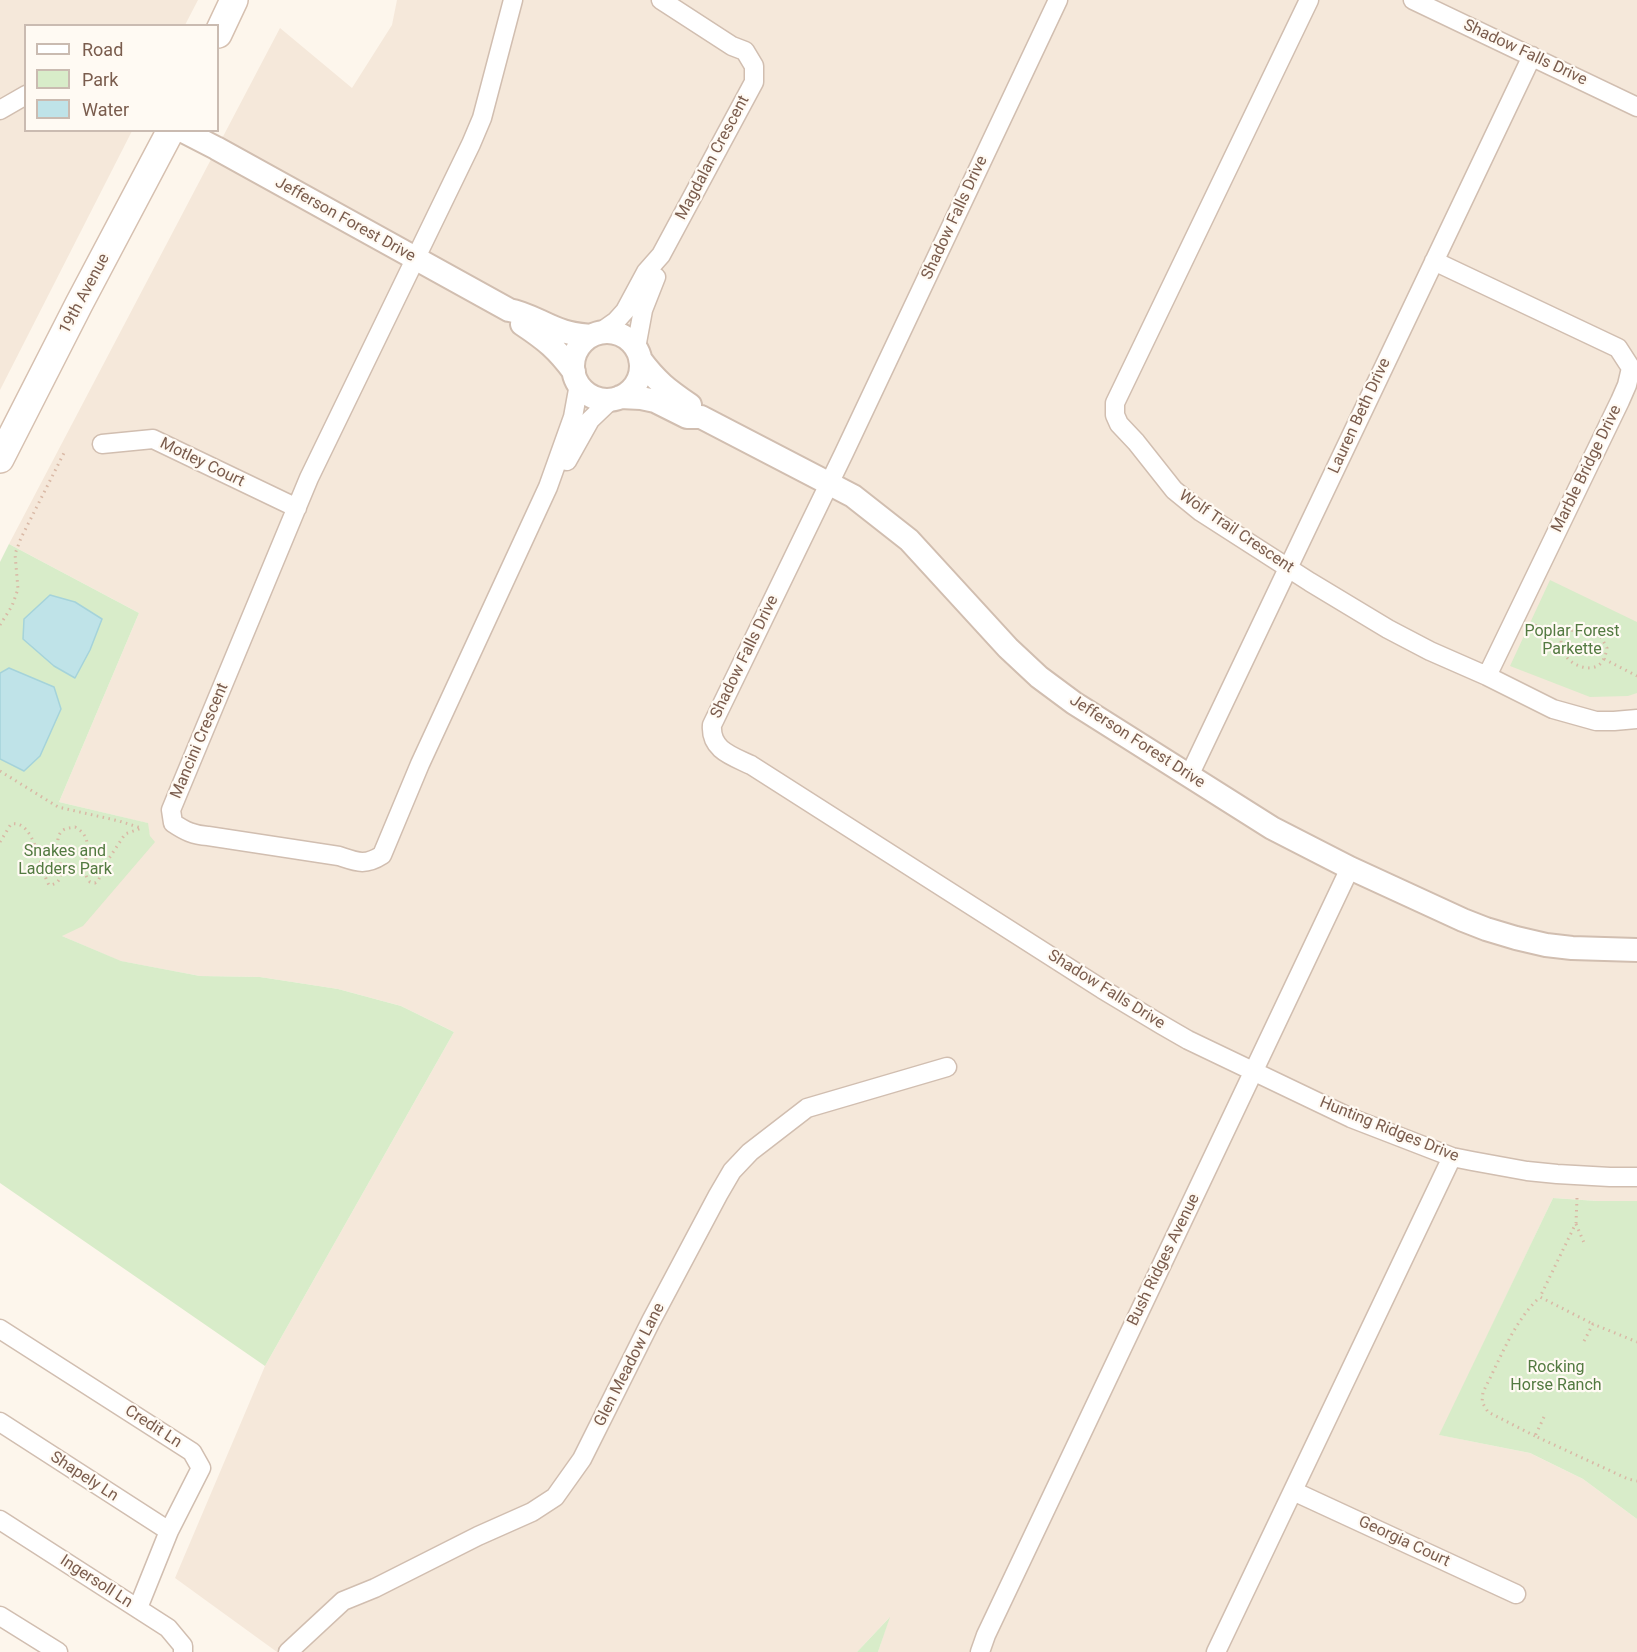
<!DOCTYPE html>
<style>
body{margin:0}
#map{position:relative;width:1637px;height:1652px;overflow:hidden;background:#fdf6ec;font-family:Roboto,sans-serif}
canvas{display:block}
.legend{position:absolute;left:24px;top:24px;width:195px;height:108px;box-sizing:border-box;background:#fffaf3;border:2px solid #cabbb1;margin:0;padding:8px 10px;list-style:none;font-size:18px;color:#7a5c4d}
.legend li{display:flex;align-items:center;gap:12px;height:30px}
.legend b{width:30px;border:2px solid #cabbb1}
</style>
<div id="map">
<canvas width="1637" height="1652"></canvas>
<ul class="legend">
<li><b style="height:8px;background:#fff"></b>Road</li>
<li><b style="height:16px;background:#d8ecc9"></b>Park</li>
<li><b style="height:16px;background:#bfe3e8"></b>Water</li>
</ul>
</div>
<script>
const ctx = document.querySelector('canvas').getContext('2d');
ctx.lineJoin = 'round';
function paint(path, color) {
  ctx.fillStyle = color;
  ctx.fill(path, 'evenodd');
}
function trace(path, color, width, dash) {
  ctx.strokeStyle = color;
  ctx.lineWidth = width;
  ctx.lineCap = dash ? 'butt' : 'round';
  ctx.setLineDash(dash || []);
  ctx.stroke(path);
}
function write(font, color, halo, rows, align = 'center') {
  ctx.font = font + ' Roboto,sans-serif';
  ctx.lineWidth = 4.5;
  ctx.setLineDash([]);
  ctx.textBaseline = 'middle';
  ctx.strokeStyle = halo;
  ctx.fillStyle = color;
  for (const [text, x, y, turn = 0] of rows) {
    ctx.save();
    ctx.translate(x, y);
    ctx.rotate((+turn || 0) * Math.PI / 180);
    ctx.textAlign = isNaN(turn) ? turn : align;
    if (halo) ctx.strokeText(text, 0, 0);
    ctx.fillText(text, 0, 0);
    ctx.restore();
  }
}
paint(new Path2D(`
 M0,0h198l-13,25 -159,1v104l106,1 -132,259z
 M397,0h1240v1201h-40l-44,-3 -113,237 90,18 53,26 54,40v133h-759l11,-34 -32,34h-580l-102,-74 90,-212 189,-334 -53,-26 -63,-17 -78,-12 -60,-1 -80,-15 -58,-25 88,-100 -3,-13 -88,-21 80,-189 -130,-69 271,-516 72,60 40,-63z`), '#f5e8da');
paint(new Path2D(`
 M9,544l130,69 -80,189 89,21 2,13 5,6 -72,84 -21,10 59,25 79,15 60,1 78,12 63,17 53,26 -189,334 -265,-183v-621z
 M1550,580l87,42v71l-9,3 -38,1 -80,-31z
 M1553,1198l44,3h40v318l-54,-40 -53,-26 -91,-18z
 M890,1617l-12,35h-21z`), '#d8ecc9');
const water = new Path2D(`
 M50,595l25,7 27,17 -12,31 -15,28 -21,-12 -31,-27 1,-20z
 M9,668l45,19 7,22 -21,47 -16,15 -24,-12v-86z`);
paint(water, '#bfe3e8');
trace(water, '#a5d3da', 1.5);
const minor = new Path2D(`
 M513,0l-31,118 -11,26 -162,334 -131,315 -7,17 2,13c12,8 20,12 35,13l131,20c18,6 26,10 43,-1l38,-91 128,-277 25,-70 6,-33
 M1058,0l-214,453 -132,272c-2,25 20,31 39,40l351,224 60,36 26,15 163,78 101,39 20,4 55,10 30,3 53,3h27
 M1309,0l-194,403v12l4,9 17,18 38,48 27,22 109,70 78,47 42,22 57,25 66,33 43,12h18l23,-2
 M1413,0l224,107
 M0,110l26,-15
 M1434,261l184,87 13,20 -4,17 -7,16 -133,275
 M599,333l17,-12 9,-10 21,-39 15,-17 93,-173v-16l-9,-15 -13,-5 -71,-46
 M636,348l7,-38 13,-33
 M102,444l51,-5 144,69
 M567,461l23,-41 22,-21
 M1189,776l343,-720
 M0,1329l192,123 9,16 -32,63 -31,77
 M0,1422l169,109
 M1293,1491l223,103
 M0,1520l168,108 15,18v6
 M0,1616l58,36
 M288,1652l55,-51 32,-13 103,-52 54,-24 23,-15 27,-38 69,-138 67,-126 14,-24 18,-19 57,-44 140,-41
 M980,1652l6,-17 364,-767
 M1216,1652l236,-495`);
const tertiary = new Path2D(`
 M181,130l35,18 293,162c19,3 35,15 54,21 8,3 19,4 28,5
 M522,324c24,16 35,25 52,48
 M573 366a34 34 0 1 1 68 0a34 34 0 1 1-68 0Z
 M640,359c16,22 28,31 50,46
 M620,397l21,1 14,3 32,16h14l152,79 56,44 99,108 31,29 35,26 198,125 78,40 113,52 23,9 30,9 30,7 26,3 65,2`);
const secondary = new Path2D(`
 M218,34l16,-34
 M0,459l79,-155 92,-174`);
trace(minor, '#d1beb0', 21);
trace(tertiary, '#d1beb0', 26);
trace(secondary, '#d6c0b0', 30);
trace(new Path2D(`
 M0,625l12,-19 6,-17 -3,-35 6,-16 44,-87
 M1535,625l26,12
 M1585,628l16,9 6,11c-1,6 -3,13 -8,17 -12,8 -32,-2 -36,-14 -2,-4 -2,-10 -2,-14l7,-6z
 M1604,659l33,17
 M0,771l58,36 61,14 22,7
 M0,842l11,-18c24,-5 29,46 38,61 26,-2 -1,-41 13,-54 3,-3 8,-3 13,-4 26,14 0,39 15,55l5,1 3,-2 10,-21 17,-26 17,-6
 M1577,1198l-1,25 -36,74 53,27
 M1576,1224l9,21
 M1584,1341l9,-17 44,18
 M1544,1417l-9,19 93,43 9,2
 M1535,1436l-47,-24 -6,-10 1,-10c17,-32 30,-70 57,-95`), '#d9b8a5', 3, [1.5, 4.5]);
trace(minor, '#fff', 18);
trace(tertiary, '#fff', 22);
trace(secondary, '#fff', 27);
write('16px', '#7a5c4d', '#fffaf3', [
 ["Shadow Falls Drive",1525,53,25],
 ["Magdalan Crescent",713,158,-62],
 ["Shadow Falls Drive",955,218,-65],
 ["Jefferson Forest Drive",345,220,29],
 ["19th Avenue",85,294,-62],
 ["Lauren Beth Drive",1360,416,-65],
 ["Motley Court",202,463,26],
 ["Marble Bridge Drive",1587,469,-64],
 ["Wolf Trail Crescent",1236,532,34],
 ["Shadow Falls Drive",745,657,-64],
 ["Mancini Crescent",200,741,-67],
 ["Jefferson Forest Drive",1137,742,33],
 ["Shadow Falls Drive",1106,990,32],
 ["Hunting Ridges Drive",1389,1130,22],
 ["Bush Ridges Avenue",1164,1260,-64],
 ["Glen Meadow Lane",630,1365,-63],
 ["Credit Ln",153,1427,33],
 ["Shapely Ln",84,1477,33],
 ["Georgia Court",1404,1542,25],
 ["Ingersoll Ln",96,1582,33]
]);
write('16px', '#537a41', '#fffaf3', [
 ["Poplar Forest",1572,632],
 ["Parkette",1572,650],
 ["Snakes and",65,852],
 ["Ladders Park",65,870],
 ["Rocking",1556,1368],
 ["Horse Ranch",1556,1386]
]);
</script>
